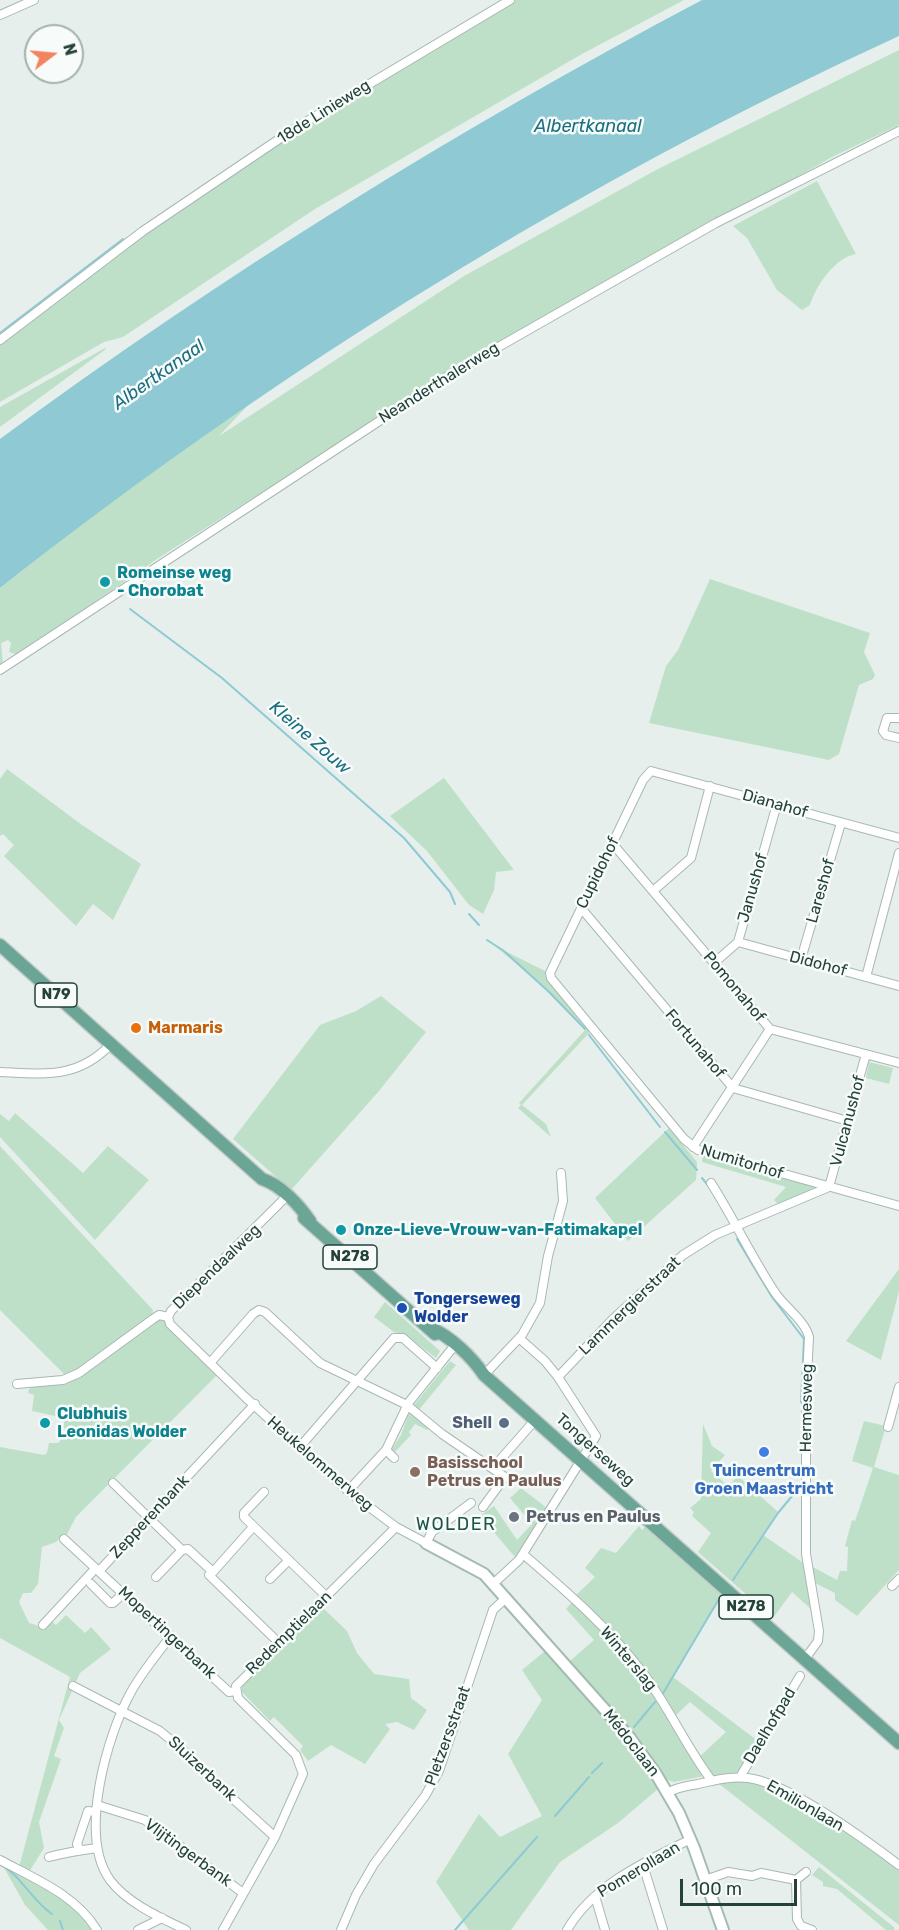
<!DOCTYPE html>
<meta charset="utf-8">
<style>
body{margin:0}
#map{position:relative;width:899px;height:1930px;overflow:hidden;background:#e6efeb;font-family:Rubik,sans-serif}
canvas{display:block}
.north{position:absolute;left:24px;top:24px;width:60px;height:60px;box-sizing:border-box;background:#f7fbf9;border:2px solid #a3b1ad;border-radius:50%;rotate:74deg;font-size:16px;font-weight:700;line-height:24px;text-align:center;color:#24423a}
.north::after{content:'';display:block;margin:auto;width:21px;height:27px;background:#f4845f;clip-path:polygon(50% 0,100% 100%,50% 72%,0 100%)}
.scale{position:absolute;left:680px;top:1879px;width:117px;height:27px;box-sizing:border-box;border:3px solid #24423a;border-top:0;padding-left:8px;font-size:18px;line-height:21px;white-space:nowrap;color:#24423a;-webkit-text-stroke:4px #f7fbf9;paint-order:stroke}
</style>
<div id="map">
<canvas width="899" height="1930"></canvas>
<div class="north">N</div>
<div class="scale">100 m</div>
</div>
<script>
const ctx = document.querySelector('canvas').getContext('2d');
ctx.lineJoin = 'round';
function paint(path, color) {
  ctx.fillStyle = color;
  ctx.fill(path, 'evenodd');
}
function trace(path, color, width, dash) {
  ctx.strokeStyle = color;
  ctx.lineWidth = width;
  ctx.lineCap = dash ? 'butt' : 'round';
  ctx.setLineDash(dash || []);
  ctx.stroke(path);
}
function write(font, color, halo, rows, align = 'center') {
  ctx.font = font + ' Rubik,sans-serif';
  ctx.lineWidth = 5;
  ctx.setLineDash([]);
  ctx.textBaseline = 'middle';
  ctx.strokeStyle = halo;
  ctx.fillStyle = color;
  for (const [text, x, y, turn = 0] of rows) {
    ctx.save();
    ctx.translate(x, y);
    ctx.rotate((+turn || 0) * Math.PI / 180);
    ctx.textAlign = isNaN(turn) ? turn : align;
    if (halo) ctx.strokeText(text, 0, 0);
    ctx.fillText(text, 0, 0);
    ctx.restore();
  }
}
paint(new Path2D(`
 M511,0h173l-102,54 -267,155 -192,128 -19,5 -104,60v-60l171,-127 117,-77z
 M899,50v75l-67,32 -392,222 -280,178 -142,98 -9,-3 2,-9 -3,-3 -7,3 2,21 -3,3v-79l98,-77 153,-109 -32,34 245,-160 192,-106z
 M817,181l39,73c-22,4 -40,32 -46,51l-8,5 -25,-20 -30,-52 -14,-12z
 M105,348l1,1 -106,78v-20z
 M710,579l160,54 -6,19 11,23 -2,4 -14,6 -20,69 -10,6 -180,-37 17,-57 12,-16z
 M7,769l75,56 59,39 -28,56 -20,-16 -17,22 -72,-70 10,-11 -11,-11 -3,2v-57z
 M444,778l70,92 -18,2 -2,18 -11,24 -14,-9 -42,-54 -37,-35z
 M495,946l50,25v5l42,50 2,7 -67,72 24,19 5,13 -33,-29 3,-3 -2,-2 67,-74 -47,-46z
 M381,996l45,36 -47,59 -88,99 -58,-51 87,-114 36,-14z
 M869,1062l24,6 -4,16 -23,-6z
 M15,1113l68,60 25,-27 41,34 -54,60 -95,-103v-23l9,7z
 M669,1128l28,34 -1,18 -68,61 -33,-43z
 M0,1146l153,164 -1,5 -71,54 -15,7 -66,-66z
 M703,1154l112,32 -1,6 -35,13 -5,-5 12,-13 -84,-25z
 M899,1269v22l-18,69 -35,-19z
 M385,1302l55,49 -4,7 -32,-24 -10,-2 -20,-15z
 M157,1319h5l56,55 -142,143 -11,21 -3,-2 -6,6 -14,5 -4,37 -7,9h-8l-4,9 10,21 17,5 5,-7 5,4 10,-10 19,18 6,-6 20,22 -31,24 -21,47 5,8 -10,28 7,3 -22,63 5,26 -15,24 -10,-5 51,-190 -70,-39v-191l44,8 3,-2 2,-10h9l14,-16 -9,2 2,-11 -33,-7 2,-16 -6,-2 1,-4 7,-4 44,-10 11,-6z
 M450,1361l6,4 -38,46 -4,-6z
 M412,1413l18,14 -3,3 -12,-6 -6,8 2,3 -18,19 -3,-2 11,-17 7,-20z
 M864,1421l22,5 -12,41 25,8v95l-42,46 -22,-16v-7l-24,-12v-15l26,14 3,-9h7l1,-24 -3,-1 7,-26 3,1 18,-53 -21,-7z
 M703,1424l9,22 13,9 -14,16 17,15 10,-10 40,36 -15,23 42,29 8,47 -21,-19 -19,26 -75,-66 13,-19 -19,-17 2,-4 -4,-4 11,-9z
 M521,1488l27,21 -33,48 -35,-41 14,-10 23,34 15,-16 -22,-26z
 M639,1526l3,4 3,-3 77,68 -49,82 85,64 -18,31 -29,4 -12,-19 27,-25 -36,-30 -16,15 -98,-122 19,-18 -10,-9 16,-20 15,5z
 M573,1601l72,77 59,98 -30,6 -7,-2 -35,-48 -62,-71 24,-21 -28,-31z
 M322,1607l25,24 10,22 17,21 35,5 2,19 16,12 -13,20 -17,-8 -12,2 5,5 -25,35 -34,-19 -23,16 -8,-11 3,-4 -29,-29 -4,4 -29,-30 2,-6z
 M545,1651l76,87 37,51 -40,34 -58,39 -49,68h-42l-33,-48 43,-68 21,23 42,-21 -34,-62 34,-54 -20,-30z
 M726,1781c9,0 20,-1 29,1 41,10 109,60 144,87v56l-181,-142z
 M2,1864l74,44 18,22h-46l-23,-25z
 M819,1867l76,61 -2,2h-7l-49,-41 -14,-3v-4l-11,-7z`), '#bfe0c8');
paint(new Path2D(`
 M702,0h197v36c-321,147 -622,334 -899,552v-149c224,-165 456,-309 702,-439z`), '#8ec9d4');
trace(new Path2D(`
 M0,333l123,-94
 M130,609l92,69 182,160 46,54 5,12
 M469,914l10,11
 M487,940l17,11 45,41 36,37
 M589,1035l71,92
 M665,1132l32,38
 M702,1178l9,11
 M737,1239l35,58 32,42 -3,63
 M733,1580l45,-67 19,-23
 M662,1695l57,-96
 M634,1727l21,-25
 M592,1773l10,-10
 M555,1816l34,-39
 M0,1864c22,12 31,36 52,50
 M60,1921l3,9
 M455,1930l82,-93`), '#8ec9d4', 2);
const street = new Path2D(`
 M0,15l34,-15
 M0,340l143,-109 151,-102 216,-129
 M0,670l451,-296 265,-151 183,-92
 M899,718h-12l-4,13 3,4 13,3
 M899,838l-248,-67 -8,9 -93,193 1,5 133,161 14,11 201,56
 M612,843l158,186 129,34
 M653,891l38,-33 19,-72
 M581,908l152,180 115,33
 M738,942l161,44
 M801,959l40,-136
 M714,963l24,-21 39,-138
 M866,977l33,-124
 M0,1072c45,2 78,7 111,-28
 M693,1147l77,-118
 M711,1183c23,36 41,75 65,111 10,14 29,27 33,43l-3,62v155l13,77 -1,10 -13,18
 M168,1317l2,7 74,72 104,95 48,36 30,16 6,-11 39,-29
 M168,1317l3,-6 116,-115
 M210,1363l43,-49 6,-4 6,2 55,51 87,42 35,29 60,41 3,2 -22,30
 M484,1375l38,-40 18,-32 8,-47 15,-55 -2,-28
 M558,1377l55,-58 70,-64 32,-20 114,-48 37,-133
 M17,1384l46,-4 16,-7 74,-54 6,-4 9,2
 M888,1427l11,-40
 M299,1448l95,-110h9l34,30
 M386,1450l8,8
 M493,1468l43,-49
 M113,1483l69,67 6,-1 25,23 -4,3 69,67
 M348,1491l38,-41 23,-48 46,-57
 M264,1492l-20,21v4l83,80
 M64,1539l165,153 6,-1
 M523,1554c42,36 86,74 120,119 26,34 43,74 69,108
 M213,1572l40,-45
 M156,1577l26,-27
 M270,1579l18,-18
 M91,1584l19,19h3l11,-10
 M493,1584l26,-24 77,-124 -38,-59 -13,-16 -26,-23
 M892,1586l7,-7
 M43,1625l51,-55h6l155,-166
 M171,1636c-14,18 -29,36 -40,56 -24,43 -53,144 -21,188 17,23 51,38 76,50
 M73,1686l87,45 29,24 8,11 78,71
 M740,1777l60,-101
 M667,1793c10,-6 21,-7 31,-9 17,-4 34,-8 50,-6 40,5 118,62 151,87
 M97,1805l48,15 98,73
 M80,1850l-3,-6 11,-33 8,1
 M49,1857c15,-4 33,-7 48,-9
 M0,1860c35,19 76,35 97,70
 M643,1865l20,65
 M705,1880l23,-8 24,4 9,-3 35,7 10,-8
 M796,1880l1,39 4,7 11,4
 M595,1896l10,34
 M138,1930l24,-12
 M223,1930l52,-93 28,-63 -7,-19 -58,-57 -2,-12 160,-159
 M341,1930l15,-35 18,-31 51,-68 14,-25 54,-161 13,-12
 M567,1930c26,-45 79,-69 124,-91`);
const secondary = new Path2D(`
 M426,1543l58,31 146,164 26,36 23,39 15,35 29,82`);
const primary = new Path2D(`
 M0,945l262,234c19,6 37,26 48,42
 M304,1218l131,116
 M431,1328c20,9 41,29 53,47l415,368`);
trace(street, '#a8b8b2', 10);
trace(secondary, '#a4bbb3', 14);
trace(primary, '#c2cac8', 15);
trace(street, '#fff', 8);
trace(secondary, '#fff', 10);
trace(primary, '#6aa596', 12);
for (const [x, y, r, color] of [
 [105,582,6,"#0f9aa8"],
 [136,1028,6,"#e8710a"],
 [341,1230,6,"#0f9aa8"],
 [402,1308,6,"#1a4fb4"],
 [45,1423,6,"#0f9aa8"],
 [504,1423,6,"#5c6f8a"],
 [764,1452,6,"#3f7fe0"],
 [415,1472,6,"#8d6e63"],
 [514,1517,6,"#6b7280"]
]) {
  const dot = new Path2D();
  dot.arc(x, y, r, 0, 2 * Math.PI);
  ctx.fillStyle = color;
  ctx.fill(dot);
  trace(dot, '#f7fbf9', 2);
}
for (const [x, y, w] of [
 [56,995,42],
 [350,1257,54],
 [746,1607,54]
]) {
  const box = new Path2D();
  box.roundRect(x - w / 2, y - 12, w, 24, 4.5);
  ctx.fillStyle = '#f7fbf9';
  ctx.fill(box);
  trace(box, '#24423a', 1.5);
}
write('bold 15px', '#24423a', null, [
 ["N79",56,995],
 ["N278",350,1257],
 ["N278",746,1607]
]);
write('16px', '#24423a', '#f7fbf9', [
 ["18de Linieweg",324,112,-32],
 ["Neanderthalerweg",439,383,-32],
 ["Dianahof",775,804,16],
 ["Cupidohof",598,873,-64],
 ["Janushof",753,888,-74],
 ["Lareshof",821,891,-74],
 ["Didohof",818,964,15],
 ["Pomonahof",734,987,50],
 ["Fortunahof",695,1044,50],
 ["Vulcanushof",848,1121,-75],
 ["Numitorhof",742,1162,17],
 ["Diependaalweg",217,1267,-44],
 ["Lammergierstraat",630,1306,-44],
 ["Hermesweg",807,1408,-89],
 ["Tongerseweg",595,1450,42],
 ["Heukelommerweg",320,1464,41],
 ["Zepperenbank",150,1517,-47],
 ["Mopertingerbank",167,1633,43],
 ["Redemptielaan",289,1633,-44],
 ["Winterslag",628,1659,50],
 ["Daelhofpad",770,1726,-59],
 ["Pletzersstraat",448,1736,-70],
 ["Médoclaan",631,1743,52],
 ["Sluizerbank",202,1769,43],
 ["Emilionlaan",805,1806,30],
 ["Vlijtingerbank",188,1853,36],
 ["Pomerollaan",639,1870,-31]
]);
write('bold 16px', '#0d838f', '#f7fbf9', [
 ["Romeinse weg",117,573],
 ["- Chorobat",117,591],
 ["Onze-Lieve-Vrouw-van-Fatimakapel",353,1230],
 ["Clubhuis",57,1414],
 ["Leonidas Wolder",57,1432]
], 'left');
write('bold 16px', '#c56008', '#f7fbf9', [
 ["Marmaris",148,1028]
], 'left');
write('bold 16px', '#164399', '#f7fbf9', [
 ["Tongerseweg",414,1299],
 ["Wolder",414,1317]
], 'left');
write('bold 16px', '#4e5e75', '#f7fbf9', [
 ["Shell",492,1423]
], 'right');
write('bold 16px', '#785e54', '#f7fbf9', [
 ["Basisschool",427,1463],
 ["Petrus en Paulus",427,1481]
], 'left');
write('bold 16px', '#366cbe', '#f7fbf9', [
 ["Tuincentrum",764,1471],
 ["Groen Maastricht",764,1489]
]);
write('bold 16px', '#5b616d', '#f7fbf9', [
 ["Petrus en Paulus",526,1517]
], 'left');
write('italic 18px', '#1c6f80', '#f7fbf9', [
 ["Albertkanaal",588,127],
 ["Albertkanaal",159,375,-35],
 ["Kleine Zouw",310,738,41]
]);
ctx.letterSpacing = '1.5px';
write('18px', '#1f5548', '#f7fbf9', [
 ["WOLDER",456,1525]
]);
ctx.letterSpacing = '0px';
</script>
